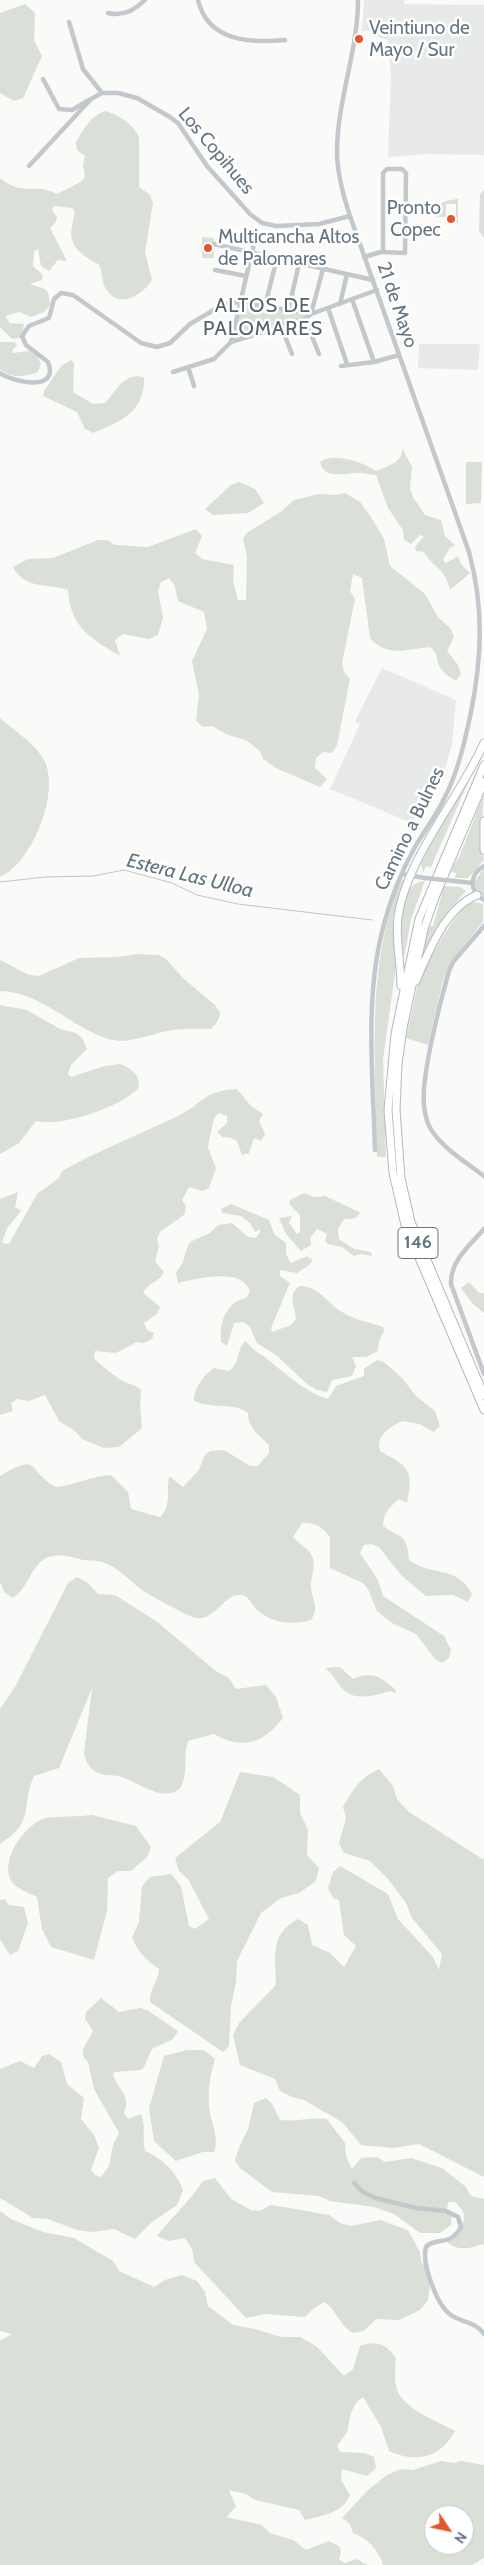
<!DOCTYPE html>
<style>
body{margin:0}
#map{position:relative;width:484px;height:2565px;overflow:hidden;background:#fafaf8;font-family:Cabin,sans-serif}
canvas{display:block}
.north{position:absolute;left:424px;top:2505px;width:50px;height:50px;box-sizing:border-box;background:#fff;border:1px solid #c1c8cd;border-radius:50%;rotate:124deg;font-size:14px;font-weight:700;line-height:20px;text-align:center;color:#657683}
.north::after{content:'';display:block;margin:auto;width:18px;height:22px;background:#e4572e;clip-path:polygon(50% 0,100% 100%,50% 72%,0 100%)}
</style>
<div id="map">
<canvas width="484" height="2565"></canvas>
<div class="north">N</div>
</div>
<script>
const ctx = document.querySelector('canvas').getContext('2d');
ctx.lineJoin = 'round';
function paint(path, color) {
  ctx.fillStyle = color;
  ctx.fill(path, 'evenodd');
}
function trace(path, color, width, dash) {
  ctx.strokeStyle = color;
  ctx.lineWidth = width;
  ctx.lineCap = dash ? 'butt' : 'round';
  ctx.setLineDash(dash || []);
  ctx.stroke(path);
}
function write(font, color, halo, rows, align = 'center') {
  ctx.font = font + ' Cabin,sans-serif';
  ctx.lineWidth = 5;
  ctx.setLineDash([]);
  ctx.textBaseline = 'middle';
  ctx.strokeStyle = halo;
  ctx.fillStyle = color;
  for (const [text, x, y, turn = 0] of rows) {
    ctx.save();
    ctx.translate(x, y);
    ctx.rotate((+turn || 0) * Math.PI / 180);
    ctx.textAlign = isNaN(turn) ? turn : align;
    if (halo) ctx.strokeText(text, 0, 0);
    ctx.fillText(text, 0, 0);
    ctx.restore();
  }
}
paint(new Path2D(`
 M364,0h40v4l80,1v150l-59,-1 -37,3 3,-81 -3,-36 -10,-3v-6h-16z
 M419,344h61l-2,26 -60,-2z
 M382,668l74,32 -4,45 -7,23 -33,55 -82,-34 30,-65 -5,-3z`), '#e8e9e9');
paint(new Path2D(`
 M25,4l10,9 -1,27 8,16 -19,42 -9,3 -14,-8v-80z
 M105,111c13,3 29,14 34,26v50l11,8 3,8 -8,49 7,28c-11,17 -35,30 -47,7 -4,-7 -2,-16 -6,-23 -7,-2 -11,-6 -17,-10 -16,-13 -10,-26 -7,-43l-3,-3 -18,-2 -2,4 5,7 -1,5 -6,6 17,33 -9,-1 -9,11 -8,-5 -3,-17 -4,2 -1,15 10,9 -1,5 -12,4c16,7 18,0 20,21l-6,7 -13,5 -12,-5 -14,4 5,7 14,1 -3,14 -9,1 -12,-12v-149c22,19 35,4 57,16l22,-11 6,-6 -2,-12 2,-9 -8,-6 -1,-8c8,-13 14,-26 29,-31z
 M484,190v48l-5,-7 1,-37z
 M458,199v24h-2v-19h-10v13h-10c1,-16 9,-16 22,-18z
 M202,237l12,1v20h-12z
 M242,301l72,11 -6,4 -75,24z
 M0,342h15l2,4 -4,3 -1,4 18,-2 7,5 4,8 -3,8c-14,5 -26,7 -38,-3z
 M71,360l3,3 -1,29 20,12 12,-1c11,-12 21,-33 39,-25 1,34 -24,44 -51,55l-8,-4 -8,-17 -34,-16 1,-5 17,-25z
 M402,448l10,19 -2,21 3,9 12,18 16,5 4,16 10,9 -6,4 -6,11 3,3 12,-7 3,8 9,9 -20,17c-6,-24 -15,-20 -26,-38l-8,-1 -1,-4 9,-11 -4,-1 -9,9 -7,-4 -1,-10 -15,-22 -12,-33c-6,0 -11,-2 -17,-2 -12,-1 -35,8 -39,-11 13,-10 43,0 56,9 10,-4 28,-9 26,-23z
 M466,462h16l-1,41 -15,1z
 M239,482l16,7 9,14 -16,10 -35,2 -8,-6 26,-24z
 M345,493l15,9 11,15 13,22 6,27 35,28 13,23 13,12 3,8 -7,14 11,14 3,9 -5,7c-5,-3 -11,-7 -14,-11 -8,-9 -1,-14 -12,-23 -24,2 -42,11 -60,-9l-8,-60 -9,-4 -3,17 5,8 -13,64 2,9 6,7 -13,66 -5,8 -9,-1 -7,6 -1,10 12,11 -7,8 -42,-18 -15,-10 -3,-8 -14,-11 -18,-5 -16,-9 -9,1 -7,-6 3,-26 -7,-34 15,-32 -3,-17 -26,-11 -4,-17 -5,-6 -8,4 -3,9 5,27 -5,17 -9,4 -26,-5 -8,6 5,16c-30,-18 -49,-28 -52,-66 -20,-7 -43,0 -55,-23l15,-8 25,-1 45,-18h9l8,5 33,2 48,-18 6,7 -7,17 7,6 32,6 -1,16 5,19h8l1,-44 -4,-18 5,-6 34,-21 12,-11 25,-6 17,1z
 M0,718c14,13 34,24 44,42 17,32 -12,103 -44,117z
 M477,762l-46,105 -5,-1 -3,7 -2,-10z
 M484,793l-4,53 4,14 -16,18h-13l1,-5 -6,-2 10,-16z
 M484,868v30l-7,-7 -2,-10z
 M402,879l3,2 -1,4 -11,32 3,50 -13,92 3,98h-9c-1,-80 -9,-161 11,-239 3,-12 7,-28 14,-39z
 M425,881l-14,38 -7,39c-2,-21 -10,-75 21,-77z
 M444,886l16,1 6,4 -17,19 -27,46 6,-30h5z
 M474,902l9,2v18l-33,41 -8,21 -14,61 -22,-7 13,-60 24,-42 20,-29z
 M138,954l21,1 7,4 18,20 31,26 5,8c-1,7 -4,11 -9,16 -14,0 -29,-1 -43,2 -19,3 -40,14 -60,8 -37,-12 -67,-47 -108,-48v-31l29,15 10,1 40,-18 38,-1z
 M0,1005l27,5 33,19 16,4 6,5 5,11 -16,16 -3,9 3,3 34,-11 15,-2c12,4 22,13 18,25 -21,19 -75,38 -102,32l-17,22 -19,11z
 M237,1089l14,17 12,8 -4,7 6,13 -4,7 -7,-3 -5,15 -7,2 -5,-14 -6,-3 -8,-1 -6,-5 10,-9v-7l-8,-3 -5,5 -5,23 -1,7 8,20 -7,20 -7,3 -13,-4 -7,13 4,6 -1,8 -25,18 -3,7 2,7 -4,15 9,11c-5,10 -15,10 -21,21l17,14 -3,7 -13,9 3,7 7,3 -2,6 -8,4 -7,-1 -21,11 -21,-2 -1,7c4,5 24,21 29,23 7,4 12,3 18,9l-1,15 2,23 -23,19 -15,1 -22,-9 -7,-8 -16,-10 -14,-26 -16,6 -12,-2 -6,4 2,8 -13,4v-216l18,-7 -3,15 6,4 -14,17 -5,15 7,1 28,-50 22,-16 3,-7c37,-21 76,-36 114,-54 27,-13 26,-26 61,-28z
 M304,1193l10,4 11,-1 32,15 3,2c-4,7 -9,6 -16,6l-6,10 1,10 15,10 17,3 1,4 -11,-2 -7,2 -12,-9 -15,-3 -2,-4 2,-6 -10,-5 -7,9 1,7 -10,6 -15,-17 -7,-16 13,-2 -3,7 8,11 3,-2v-17l-11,-11 1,-4z
 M231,1204l38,16 5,14 12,9v11l5,9 16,-7 6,4 -4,5 -12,8 -17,-3v6l10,7 -19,45 1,4 19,-7 5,-6c0,-11 -10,-25 4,-33 19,0 27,17 42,26 13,8 27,10 41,15l1,4 -5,10 -1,10 -12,6h-14l4,9 -4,10 -20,4 -5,12 -10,-2 -10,-6 -31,-29 -19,-12 -7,-16 -6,-5 -10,1 -7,23 -6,-4c-2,-19 5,-40 25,-44l4,-6c-7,-26 -54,-13 -72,-9l-2,-11c10,-9 7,-19 14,-30l20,-9 8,-8 14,-2 16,14 7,1 5,-5v-4l-5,3 -5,-9 -9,-7 -19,-3 -1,-4z
 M469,1282l10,11h5v20l-12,-10 -11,-15z
 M246,1341c7,10 15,13 24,20 18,15 35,31 58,38l8,-13 28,-10v-7l13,-9 7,2 18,16 14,18 19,15 5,15 -6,6 -15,-8 -17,-3c-13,6 -26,15 -22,30 28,16 34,17 27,52l-8,-4c-9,8 -16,14 -16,27 19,13 24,8 26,34 22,17 47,4 63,34l-4,8 -15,-7 -27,1 -25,-21 -22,-28 -8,-3 -7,1 -4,8 18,27 5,16 61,40 7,14 -2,8 -7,5 -7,-4 -19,-25 -24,-11 -15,-12 -9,-22 -5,-6 -33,-15v-31c-8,-10 -15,-15 -28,-14l-9,14c5,7 16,11 19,19 5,11 -2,20 -1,31 1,14 9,19 0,33 -19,5 -38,4 -54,-10 -4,-4 -7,-11 -12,-14 -19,-8 -29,26 -49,22 -7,-1 -47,-23 -54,-28 -12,-9 -25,-24 -40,-28 -6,-2 -13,-1 -19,-2 -12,-3 -24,-8 -37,-2 -15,8 -18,30 -33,40l-8,-5 -5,-11v-106c41,-25 26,-5 56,11 19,-2 36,-11 55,-12l17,17 3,17 29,8c12,-11 6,-27 9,-41l14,11 16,-17 5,-14 6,-5 14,-1 26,16h8l11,-13v-8c-10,-10 -21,-17 -21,-32 -14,-11 -37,-4 -54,-12 -1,-12 10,-26 20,-33l15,3c12,-8 7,-23 17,-30z
 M77,1577l11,6 10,11 17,1 41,26 61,51 12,6 7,11 30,-4 10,12 7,21c-20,26 -41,32 -69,16l-26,7c-5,13 1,41 -10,49 -18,12 -43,-10 -59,-14 -7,-1 -16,0 -23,-4 -7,-4 -11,-12 -12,-19l8,-65 -33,80 -25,8c-14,30 3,44 -34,68v-135l15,-22 53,-104z
 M340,1667l13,12c18,-9 28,-2 42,10l1,5 -5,-3c-16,4 -38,12 -50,-4 -6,-7 -8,-13 -16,-19z
 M379,1769l14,17 4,13 12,13 75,48v317l-65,-33 -26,4 -32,-3 -19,-23 -38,-22 -12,-3 -12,-6 -5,-12 -35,-14 -7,-30 6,-12 37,-38c0,-29 -7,-51 22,-66l10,6 4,20 18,8 14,14 12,-21 -12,-11 -5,-35 -6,-2 -5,-10 5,-16 7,-6 48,28 10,25 35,38 6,13 3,-16 -30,-36 -6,-15 -18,-24 -18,-18 -26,-8 -5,-10 7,-25 -3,-11c11,-19 17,-29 36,-38z
 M240,1772l33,5 27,18v18l8,17 -1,25 12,13 -3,13 -17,12 -18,5 -20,15 -24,48 -1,21 -5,24 -2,40 -6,6 -73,-50c-1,-13 9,-21 9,-33 -12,-8 -23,-19 -27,-32l7,-15 3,-36 8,-9 21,-3 10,12 8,40 6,3 14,-10 -21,-40 -9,-8 -4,-13 45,-36z
 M92,1815l44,11 15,21 -4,10 -16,14h-13l-10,7 -1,33 -13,49 -43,-13 -9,-18 -5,-32c-8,-4 -20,-8 -26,-16 -11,-21 12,-53 31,-62 8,-3 38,-2 50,-4z
 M5,1899l4,6 15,2 4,16 -10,28 -8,4 -10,-16v-39z
 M101,1998l18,14 21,-4 7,2 31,21 -5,8 -21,10 -9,20c-11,3 -20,1 -30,4 3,17 19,21 11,40l4,6 13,-5c5,13 1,24 4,37 17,7 32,22 38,39l-6,15 -25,17 -17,17 -21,-10 -22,3 -15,-2 -29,-11 -15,-1 -33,-20v-129l20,-8 14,7 8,-12 7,-2 12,8 6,22 17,14 -3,21 13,16 5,13 -8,22 4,5 6,2 8,-11 4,-21 6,-12 -25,-44 -6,-27 -5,-6v-7l10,-18 -8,-12 1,-7z
 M187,2050h17l11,9c-5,16 -7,30 -6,47 1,14 11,32 5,46h-11l-27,9 -22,-20 -5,-33 15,-52z
 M266,2098l6,6 8,16c16,2 31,-3 47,-1l18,24 1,13 6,13 9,-11 16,-1 8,5 26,-4 31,10 24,19 5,9 13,3v45c-14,4 -25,8 -37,-2 11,-16 28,-22 8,-40h-6l-3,9 6,4 -1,10 -11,8h-20l-26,-19 -20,-7 -44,-6 -11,-5 -47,-4 -32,-24 -5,-7 3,-11 10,-21 6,-26z
 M215,2178l16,21 20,11 9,1 10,-6 14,2 45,8 11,8 11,3 29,-6 28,10 12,22 1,9 7,11 2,12 -2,16 -8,10 -21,10 -23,-1 -12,12 -11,2c-15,-9 -16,-23 -29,-31l-11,7 -8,8 -40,-3 -19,4 -52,-56 -2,-13 -7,-11 -17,3 -11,-5c15,-19 32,-34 46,-55z
 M0,2211l11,8 32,13 31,6 39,23 6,10 35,16 11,-7 17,-5 15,6 8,11 3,14 25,19 22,4 26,8h19l16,9 28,30 9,-7 7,-23c17,-6 26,-2 36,12 -1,10 -2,22 1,32 8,20 40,31 58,41 -14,26 -38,33 -66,20l-8,-24 -18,-30c-12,8 -13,19 -15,32 -1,5 -8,12 -11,17l3,6 25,1 9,4 2,11 -9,8 -25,-7 -1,11 9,15c-7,18 -28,21 -45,25l-6,-10 -44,-10 -9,-6 -17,-4 7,17 -10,10 36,8 8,8 23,7 13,10 23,-9 10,5 2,5 -2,9 6,3 12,-4 10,6h-367v-224l12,-7 -12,-3z
 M441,2461l13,2 7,-2 23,4v93l-12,7h-89c-4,-15 -16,-27 -30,-32l-3,-9 -8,-6 26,-28 19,-15 14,-6 12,1zM434,2515h30v30h-30z`), '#dadfd7');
trace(new Path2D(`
 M0,882l46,-5 47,-1 31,-6 48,13 25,12 41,9 134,16`), '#bbc7cb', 1);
const highway = new Path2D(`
 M484,765l-65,154 -24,115 -7,76 5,63 12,52 79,185
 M484,782l-48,113 -12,34 -21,99 -5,36 -2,46 5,68 10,44 73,173
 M484,821v29
 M416,981c13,-30 29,-73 61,-86
 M401,986c0,-23 -6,-47 -3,-69 8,-58 62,-120 86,-174`);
trace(highway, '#b4b9bd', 9);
trace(new Path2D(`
 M198,0c10,42 52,43 87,40
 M358,0c0,51 -21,101 -21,152 0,22 6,43 13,64l119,336c15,55 13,105 2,160 -6,29 -13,60 -27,87 -8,17 -20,32 -29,48 -14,25 -24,50 -31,77 -20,73 -11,151 -9,226
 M108,13c15,4 27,-3 37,-13
 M69,22l14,47 19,24
 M43,79l16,30 13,1 17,-10
 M29,166l62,-67 11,-6h16l19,5 33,19 8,6 29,43 43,48 12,9 14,3 43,-2 31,-8
 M214,244l159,36
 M364,257l17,-5h2l22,1 1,-80 -4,-4h-15l-4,4v79
 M215,270l31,6
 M352,299l22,63
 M340,304l7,-30
 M265,306l12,-48
 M328,308l19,56
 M288,311l11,-47
 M311,314l12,-45
 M305,319l14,35
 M281,326l11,28
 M231,342l74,-23 6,-5
 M341,366l33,-4 25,-7
 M188,367l6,19
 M173,372l41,-13 17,-17 24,-103
 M0,373c13,9 60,20 48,-11l-22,-17 -4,-9 7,-10 20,-8 5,-19 7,-6 12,2 68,48 16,4 13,-4 20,-19 34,-20 16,-2 71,12 66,-24
 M484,866c-15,8 -15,26 0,34
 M402,874l23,4
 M454,881l18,2
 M484,926l-31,36 -4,9c-9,31 -28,105 -25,135 1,9 3,18 8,25 13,19 35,32 52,45
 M484,1229c-14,16 -34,32 -33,55l33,90
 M354,2183l9,9 12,6 41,10 30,3 12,6 3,10c-12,21 -25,9 -35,20 -5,15 11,59 25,68 11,8 24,6 33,19`), '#c3c8cc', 4.5);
trace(highway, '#fff', 7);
trace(new Path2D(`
 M425,878l29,3`), '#c3c8cc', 4.5);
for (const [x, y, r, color] of [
 [359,39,5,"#e4572e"],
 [451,219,5,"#e4572e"],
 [208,248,5,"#e4572e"]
]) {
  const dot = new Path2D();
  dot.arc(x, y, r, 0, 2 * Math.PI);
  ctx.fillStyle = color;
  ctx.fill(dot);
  trace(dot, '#fff', 2);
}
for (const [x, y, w] of [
 [418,1243,40]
]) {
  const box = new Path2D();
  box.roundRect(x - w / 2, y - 15.5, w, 31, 4);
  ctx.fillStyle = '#fff';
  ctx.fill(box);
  trace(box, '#657683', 1);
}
write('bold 18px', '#657683', null, [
 ["146",418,1243]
]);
write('19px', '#657683', '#fff', [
 ["Veintiuno de",369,28],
 ["Mayo / Sur",369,50],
 ["Pronto",441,208,"right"],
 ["Copec",441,230,"right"],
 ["Multicancha Altos",218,237],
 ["de Palomares",218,259]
], 'left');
write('19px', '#657683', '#fff', [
 ["Los Copihues",216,151,50],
 ["21 de Mayo",397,305,71],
 ["Camino a Bulnes",410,829,-64]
]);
ctx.letterSpacing = '1px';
write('20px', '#57646e', '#fff', [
 ["ALTOS DE",263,306],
 ["PALOMARES",263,329]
]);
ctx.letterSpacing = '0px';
write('italic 20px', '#60757c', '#fff', [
 ["Estera Las Ulloa",190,876,14]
]);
</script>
